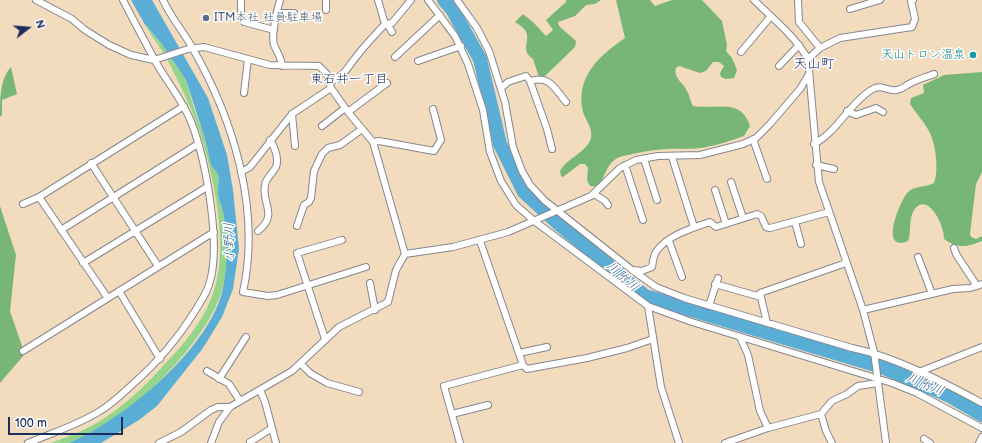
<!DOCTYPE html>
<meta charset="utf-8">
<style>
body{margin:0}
#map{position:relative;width:982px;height:443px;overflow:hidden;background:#f2dcbd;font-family:"Balsamiq Sans",sans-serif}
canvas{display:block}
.north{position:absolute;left:8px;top:8px;width:40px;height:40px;-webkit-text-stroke:3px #fff;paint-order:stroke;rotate:73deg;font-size:11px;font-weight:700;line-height:16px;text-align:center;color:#1b2f5e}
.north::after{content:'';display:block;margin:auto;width:14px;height:18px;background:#1b2f5e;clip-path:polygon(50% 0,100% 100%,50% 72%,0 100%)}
.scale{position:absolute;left:8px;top:417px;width:115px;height:18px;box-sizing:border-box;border:2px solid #1b2f5e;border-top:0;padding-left:5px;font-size:12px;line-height:14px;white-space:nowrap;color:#1b2f5e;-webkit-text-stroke:3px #fff;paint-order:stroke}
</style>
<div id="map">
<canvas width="982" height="443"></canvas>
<div class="north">N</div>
<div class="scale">100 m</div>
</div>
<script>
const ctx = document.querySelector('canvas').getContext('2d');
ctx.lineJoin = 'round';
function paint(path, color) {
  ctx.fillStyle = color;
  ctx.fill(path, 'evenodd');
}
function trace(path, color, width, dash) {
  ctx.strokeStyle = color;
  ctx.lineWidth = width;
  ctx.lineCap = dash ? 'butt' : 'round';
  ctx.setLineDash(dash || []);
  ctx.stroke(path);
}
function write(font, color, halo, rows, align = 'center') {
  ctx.font = font + ' "Balsamiq Sans","Klee One",sans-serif';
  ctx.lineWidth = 3;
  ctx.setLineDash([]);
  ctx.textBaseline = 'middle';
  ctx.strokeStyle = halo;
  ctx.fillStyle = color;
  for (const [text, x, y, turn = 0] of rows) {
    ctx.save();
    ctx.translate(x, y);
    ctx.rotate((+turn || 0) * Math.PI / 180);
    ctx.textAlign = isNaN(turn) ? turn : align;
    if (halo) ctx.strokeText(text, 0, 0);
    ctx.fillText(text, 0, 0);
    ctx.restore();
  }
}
paint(new Path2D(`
 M144,23l18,21 24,36 7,25 12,34 6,26 7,8c2,8 -1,14 0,21 1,6 4,12 5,18 5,25 6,53 -1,78 -14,52 -100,138 -153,153 -5,0 -12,0 -18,0 15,-6 30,-11 44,-19 26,-15 49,-37 69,-59 21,-22 43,-48 51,-78 13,-44 -1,-108 -14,-151 -7,-23 -18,-45 -29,-67 -7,-16 -19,-30 -28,-46z`), '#94d58b');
paint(new Path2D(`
 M566,0h35l-6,4 -9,1 -11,11 -17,6 1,4 17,15 -1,6 -30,29 -6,1 -6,-18c-14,-9 -1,-19 -8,-29 -2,-3 -7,-6 -10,-8l8,-8 10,8 13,14 7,-6 -7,-10 20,-18z
 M616,0h34l5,6 17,-6h30l20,21 5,24 -1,6 6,7 5,12 -3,8 -8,1 -5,-2 -1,-4 4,-7 -5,-4h-6l-7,9 -6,2 -21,-7 -3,2c-3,10 7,14 11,23 3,5 3,10 6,15 23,4 48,-9 57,20l-6,10c-12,4 -25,9 -38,11 -14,3 -27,1 -40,2 -14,1 -30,4 -43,7 -22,5 -16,34 -33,30l-3,-6 1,-12 -3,-4h-5l-17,13 -2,-1 -1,-5c7,-13 27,-19 31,-33 2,-10 -5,-17 -8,-26 -8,-35 16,-56 42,-74z
 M11,67l6,27 -15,6v16h-2c0,-17 0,-37 11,-49z
 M982,72v100l-6,12 -6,50 1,3 5,2 6,-3v5c-16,6 -23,8 -38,-2 1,-12 -16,-49 -30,-29 -6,10 -2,21 -6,31 -29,12 -9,-39 0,-49 8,-7 17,-4 26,-9 5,-14 2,-36 -4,-50 -5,-10 -14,-20 -20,-29l1,-6 13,-5 -1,-8 21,-10z
 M0,206l16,49 -6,56 12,35 2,9 -24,28z`), '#77b677');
paint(new Path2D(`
 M131,0h21l56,98 19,57 6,35 6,59 -6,40 -11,28 -19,31 -46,58 -18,14 -38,23h-32c54,-23 142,-95 154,-155 5,-26 5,-51 0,-76 -1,-6 -4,-11 -5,-17 -1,-7 2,-14 0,-21l-7,-9 -6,-26 -19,-59 -24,-36 -18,-21z`), '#5aaed6');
trace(new Path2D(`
 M444,0l8,9 28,50 20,85 24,48 36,33 85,71 237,71 68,29 32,19`), '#5aaed6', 14);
const minor = new Path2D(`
 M36,0l36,19 13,11 24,15 22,10 23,5 34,-11 16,-2 66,18 49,1 8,8 4,14 17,24 25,30 32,112
 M163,0c8,18 21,32 30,49 41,72 68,161 50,243l25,4 9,-1 89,-28
 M280,0c-3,10 -9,35 -6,45 3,7 7,12 8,21
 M326,0v10
 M428,0l27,36 13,28 15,46 7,42 11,29 15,24 17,15 115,86 44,16 200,61 25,10 65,35
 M457,0l20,28 12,23 16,51 8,45 9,24 8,14 15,16 87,69 24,17 28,11 168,50c44,9 91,34 130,55
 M754,0c19,19 40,35 54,59l11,123 44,128 11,42 12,91
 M798,0l1,22 21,26
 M241,2v15l3,5 30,8
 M850,9l30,-9
 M277,13h17
 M385,24l7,-1 19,-23
 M388,25l4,7
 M741,52l30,-36
 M395,57l45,-42
 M808,59l12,-11 20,-10 72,-11 3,-8 -4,-18 2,-1
 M418,61l43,-15
 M779,66l20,-21
 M530,81c20,-6 24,7 36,21
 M329,82c14,-4 19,-15 27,-25 9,-12 19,-22 29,-33l-7,-24
 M501,88l7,-6 18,-6 4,5 17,48 5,20
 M244,93l4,-34
 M847,111l9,4 20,-7 7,4
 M348,112l39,-29
 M292,114l3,32
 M322,126l23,-18
 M753,139l14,40
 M373,142l6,-1 55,10 7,-11 -8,-31
 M814,144c23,-12 35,-40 57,-54 11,-7 16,2 26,0 6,-1 9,-5 14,-7 7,-4 16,-6 23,-9
 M672,157l22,70
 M644,159l13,41
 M91,163l67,103
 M625,165l18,55
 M816,165l18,4
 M241,172l9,-5 42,-53 39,-26
 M731,182l12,36
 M715,190l11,34
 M594,194l11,7 3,4
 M39,197l68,100
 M23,204l16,-7 145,-91
 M795,222l6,22
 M297,226l7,-21 5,-3 2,-4 3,-27 8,-17 6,-6 12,-3 22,-16
 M61,230l137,-86
 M258,231c21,-17 3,-27 7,-46 1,-7 8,-12 11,-18 3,-8 -1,-20 -6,-27
 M669,241l13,36
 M954,248l2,6 21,32
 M918,257l14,37
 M83,263l124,-76
 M633,270l9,1 10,-4c1,-5 1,-10 4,-15 10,-16 36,-24 54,-30l6,5 41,-13 4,2 5,11 4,1 59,-16
 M370,283l5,27
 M715,284l46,13
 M119,291l41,68
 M648,306l13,81 18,56
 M709,306l9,-28
 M863,310l90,-21 17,-1 12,-4
 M767,323l-7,-30 86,-30
 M740,337l8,18 12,56 8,17
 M325,339l-28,-86 45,-13
 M23,351l191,-119
 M519,353l28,-6
 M301,364l9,9 17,10 32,9
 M523,365l4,4 60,-11 40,-10 26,-9
 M207,371l22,13 11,17
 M919,372l63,-25
 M219,379l27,-42
 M260,390l5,12 11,41
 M452,414l36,-9
 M924,439l6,4
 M250,442l22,-14
 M28,443c24,-10 50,-18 72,-32 12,-7 22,-17 33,-27 25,-22 44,-44 62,-73 5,-8 11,-17 14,-26 13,-39 -3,-123 -17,-161 -9,-24 -26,-43 -38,-65 -10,-20 -21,-39 -31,-59
 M159,443l22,-11 30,-22 7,-3h12
 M211,443l8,-21 11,-15 62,-36 47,-44 49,-25 8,-32 9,-16 48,-7 55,-15 83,-36 29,-28 16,-8 22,-4 42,-1 43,-11 13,-6 14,-14 30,-35 9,-15
 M460,443l-16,-57 79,-21 -43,-124
 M725,443l43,-15 53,-14
 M832,443l-6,-12 -5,-17 11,-13 15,-7 11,-8 20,-3
 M979,443l3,-6`);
trace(minor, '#86868e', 8);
trace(minor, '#fff', 6);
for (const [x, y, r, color] of [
 [206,18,4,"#5c6f8a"],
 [973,55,4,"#0f9aa8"]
]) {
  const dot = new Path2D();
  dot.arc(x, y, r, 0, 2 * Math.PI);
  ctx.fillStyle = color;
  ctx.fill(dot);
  trace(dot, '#fff', 1.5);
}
write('12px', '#4e5e75', '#fff', [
 ["ITM本社 社員駐車場",214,18]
], 'left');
write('12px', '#0d838f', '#fff', [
 ["天山トロン温泉",965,55]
], 'right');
write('13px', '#1b2f5e', '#fff', [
 ["東石井一丁目",349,80]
]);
write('italic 13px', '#315b88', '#fff', [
 ["小野川",230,242,-91],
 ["川附川",622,277,41],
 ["川附川",925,385,23]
]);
write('14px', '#1b2f5e', '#fff', [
 ["天山町",814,64]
]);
</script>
